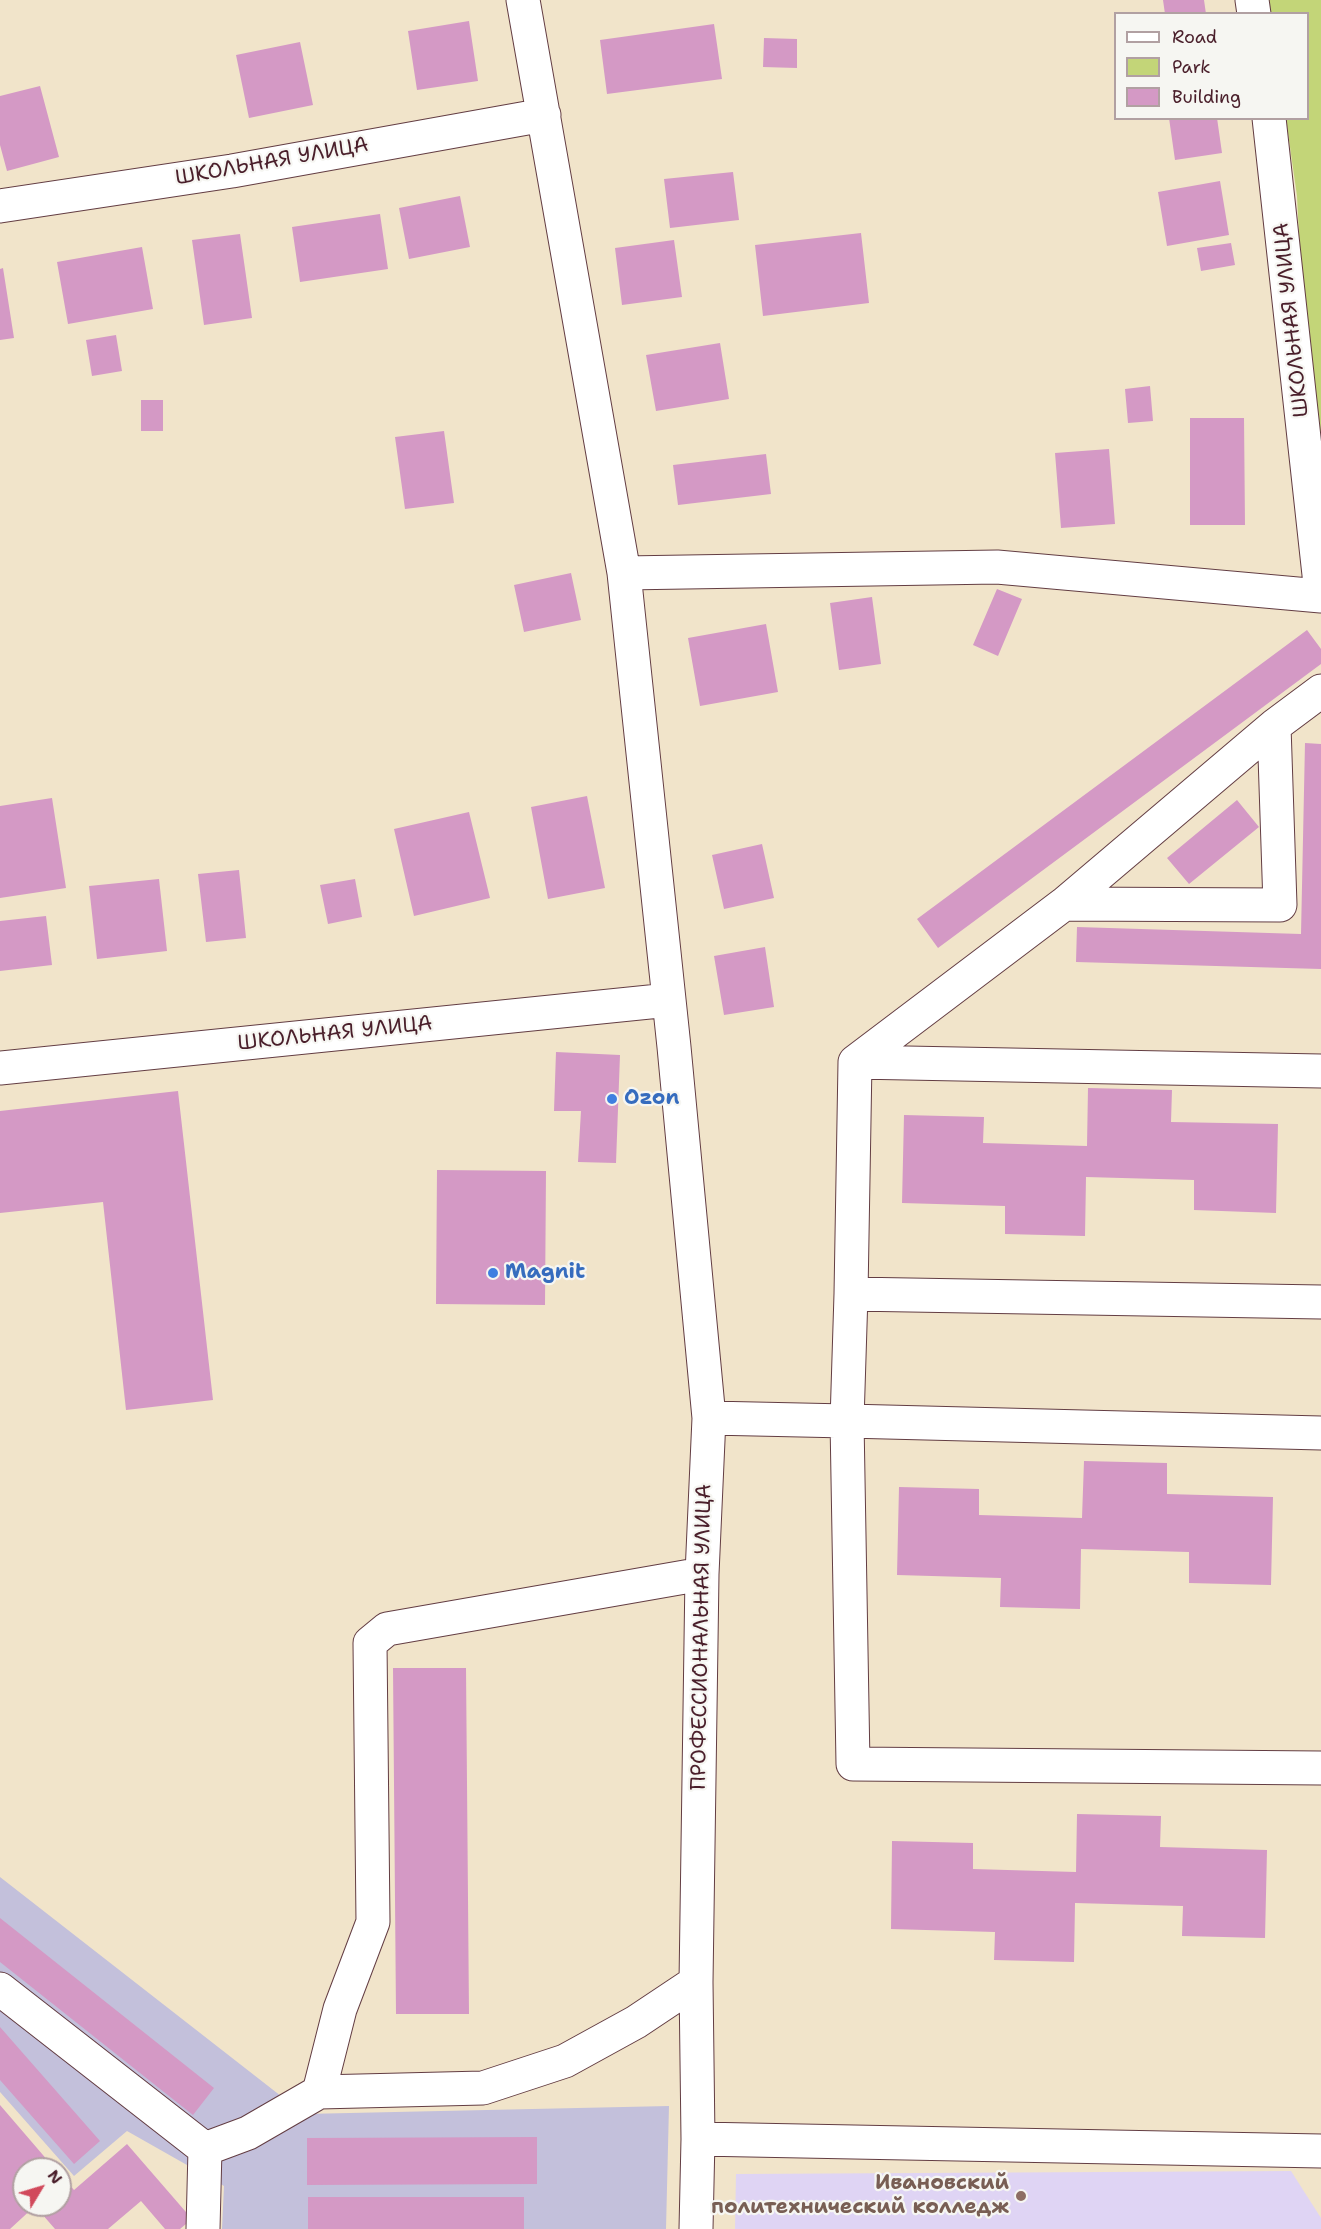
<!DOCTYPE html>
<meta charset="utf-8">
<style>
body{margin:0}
#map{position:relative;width:1321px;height:2229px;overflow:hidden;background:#f1e4ca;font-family:"Shantell Sans",sans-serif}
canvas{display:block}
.legend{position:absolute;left:1114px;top:12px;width:195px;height:108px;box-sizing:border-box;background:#f6f6f2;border:2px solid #b1a0a2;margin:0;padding:8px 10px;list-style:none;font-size:18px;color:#4a1f2b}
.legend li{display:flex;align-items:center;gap:12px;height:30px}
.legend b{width:30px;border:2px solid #b1a0a2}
.north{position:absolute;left:12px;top:2157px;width:60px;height:60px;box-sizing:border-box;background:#f6f6f2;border:2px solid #b1a0a2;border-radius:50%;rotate:52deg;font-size:16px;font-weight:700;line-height:24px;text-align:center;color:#4a1f2b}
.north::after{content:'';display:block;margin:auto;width:21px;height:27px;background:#d1495b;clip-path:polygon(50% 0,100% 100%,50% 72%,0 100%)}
</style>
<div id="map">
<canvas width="1321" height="2229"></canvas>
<ul class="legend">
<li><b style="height:8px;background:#fff"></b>Road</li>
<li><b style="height:16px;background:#c3d578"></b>Park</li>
<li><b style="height:16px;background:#d499c5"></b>Building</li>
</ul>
<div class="north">N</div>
</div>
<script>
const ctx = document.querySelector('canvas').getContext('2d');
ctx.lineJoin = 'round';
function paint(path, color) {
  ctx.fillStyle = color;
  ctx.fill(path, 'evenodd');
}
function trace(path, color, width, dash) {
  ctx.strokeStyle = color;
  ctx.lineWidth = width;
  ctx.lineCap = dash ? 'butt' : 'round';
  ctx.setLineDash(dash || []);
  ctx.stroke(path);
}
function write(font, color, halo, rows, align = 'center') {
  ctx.font = font + ' "Shantell Sans",sans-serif';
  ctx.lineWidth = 4.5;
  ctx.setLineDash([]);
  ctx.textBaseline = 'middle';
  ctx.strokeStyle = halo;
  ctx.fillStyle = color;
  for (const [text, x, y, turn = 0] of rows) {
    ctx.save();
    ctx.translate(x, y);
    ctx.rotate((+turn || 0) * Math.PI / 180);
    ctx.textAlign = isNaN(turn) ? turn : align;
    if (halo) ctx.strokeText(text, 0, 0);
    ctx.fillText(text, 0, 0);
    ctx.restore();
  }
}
paint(new Path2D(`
 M1291,2171l30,47v11h-586l1,-55z`), '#dfd4f4');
paint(new Path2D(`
 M0,1877l304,237 365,-8 -3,123h-444l2,-43 -97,-55 -53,45 -74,-84z`), '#c3c0db');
paint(new Path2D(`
 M1269,0h52v546l-7,-12 -17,-338 -11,-77 22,-1v-104l-37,-1z`), '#c3d578');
paint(new Path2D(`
 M1163,0h41l2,14h-41z
 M469,21l9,60 -61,9 -9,-59z
 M714,24l8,55 -115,15 -7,-54z
 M764,38l33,1v29l-34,-1z
 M300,42l13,63 -64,13 -13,-63z
 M40,86l19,71 -52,14 -7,-26v-49z
 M1169,118h48l5,35 -47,7z
 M733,172l6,48 -69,8 -6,-49z
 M1220,181l9,54 -62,11 -9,-54z
 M460,196l10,51 -61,12 -10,-51z
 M380,214l8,55 -88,13 -8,-55z
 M861,233l8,70 -106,13 -8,-71z
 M240,234l12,84 -48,7 -12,-85z
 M674,240l8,57 -60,8 -7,-57z
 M1231,243l4,22 -34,6 -4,-23z
 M142,247l11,62 -85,15 -11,-62z
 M3,268l11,70 -14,2v-71z
 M116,335l6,36 -30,5 -6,-36z
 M720,343l9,56 -73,12 -10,-56z
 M1150,386l3,35 -25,2 -3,-34z
 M141,400h22v31h-22z
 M1190,418h54l1,107h-55z
 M444,431l10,72 -49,6 -10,-72z
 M1109,449l6,75 -54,4 -6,-75z
 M766,454l5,40 -93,11 -5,-40z
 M571,573l10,47 -57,12 -10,-47z
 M997,589l25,10 -24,57 -25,-11z
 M872,597l9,67 -42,6 -9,-67z
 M766,624l12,68 -78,14 -12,-68z
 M1307,630l14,19v15l-383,284 -21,-29z
 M1305,743l16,1v225l-245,-7 1,-35 224,7z
 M587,796l18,92 -57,11 -17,-92z
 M52,798l14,90 -66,10v-92z
 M1237,800l22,27 -70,57 -22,-26z
 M469,812l21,86 -76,18 -20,-87z
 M762,844l12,54 -50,11 -12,-54z
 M239,870l7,68 -40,4 -8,-68z
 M159,879l8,72 -70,8 -8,-73z
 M355,879l7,38 -34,7 -8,-39z
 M46,916l6,49 -52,6v-50z
 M765,947l9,60 -50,8 -10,-59z
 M556,1052l64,3 -4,108 -38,-1 3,-51h-27z
 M1088,1088l84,2 -1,32 107,2 -2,89 -82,-3v-30l-108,-3 -1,59 -80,-2v-28l-103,-3 2,-88 80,2 -1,26 104,3z
 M178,1091l35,309 -87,10 -23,-208 -103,11v-102z
 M437,1170l109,1 -1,134 -109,-1z
 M1084,1461l83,2v31l106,3 -2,88 -82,-2v-31l-108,-3 -1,60 -80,-2 1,-29 -104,-3 2,-88 80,2v26l103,3z
 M393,1668h73l3,346h-73z
 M1077,1814l84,2 -1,31 107,3 -2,88 -83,-2 1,-30 -108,-3 -1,59 -80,-2 1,-28 -104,-3 1,-88 81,2v26l103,3z
 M0,1918l214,170 -21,27 -193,-153z
 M0,2027l100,114 -26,23 -74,-84z
 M0,2105l55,64h-31v36h36v-31l14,16 53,-46 65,75 -12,10h-15l-24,-28 -33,28h-53l-20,-23 -25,23h-10z
 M537,2137v47l-230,1v-47z
 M308,2197h216v32h-216z`), '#d499c5');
const minor = new Path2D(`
 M523,0l101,573 50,474 35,371 -7,156 -6,408 2,157 -2,90
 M1252,0l2,14
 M1269,118l52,475
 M0,206l232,-35 312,-56
 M624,573l373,-6 324,29
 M1064,904l210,-178
 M855,1062l209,-158 216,1 -6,-179 47,-35
 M0,1068l669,-68
 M851,1294l4,-232 466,9
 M709,1418l138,3 4,-127 470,8
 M1321,1433l-474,-12 6,343 468,4
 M696,1982l-60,40 -71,39 -82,27 -164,4 21,-83 33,-87 -3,-279 17,-14 315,-55
 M0,1989l205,160
 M698,2139l623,12
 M203,2229l2,-80 43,-16 71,-41`);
trace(minor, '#633d43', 35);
trace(minor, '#fff', 33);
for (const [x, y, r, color] of [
 [612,1099,6,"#3f7fe0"],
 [493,1273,6,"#3f7fe0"],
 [1021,2196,6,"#8d6e63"]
]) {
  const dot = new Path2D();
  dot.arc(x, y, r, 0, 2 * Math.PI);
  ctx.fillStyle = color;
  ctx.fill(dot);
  trace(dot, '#f6f6f2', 2);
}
write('21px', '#4a1f2b', '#f6f6f2', [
 ["ШКОЛЬНАЯ УЛИЦА",272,162,-10],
 ["ШКОЛЬНАЯ УЛИЦА",1292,320,-96],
 ["ШКОЛЬНАЯ УЛИЦА",335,1034,-6],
 ["ПРОФЕССИОНАЛЬНАЯ УЛИЦА",702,1637,-89]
]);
write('bold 21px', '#366cbe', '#f6f6f2', [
 ["Ozon",624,1099],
 ["Magnit",505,1273]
], 'left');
write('bold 21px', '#785e54', '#f6f6f2', [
 ["Ивановский",1009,2184],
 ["политехнический колледж",1009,2208]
], 'right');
</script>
